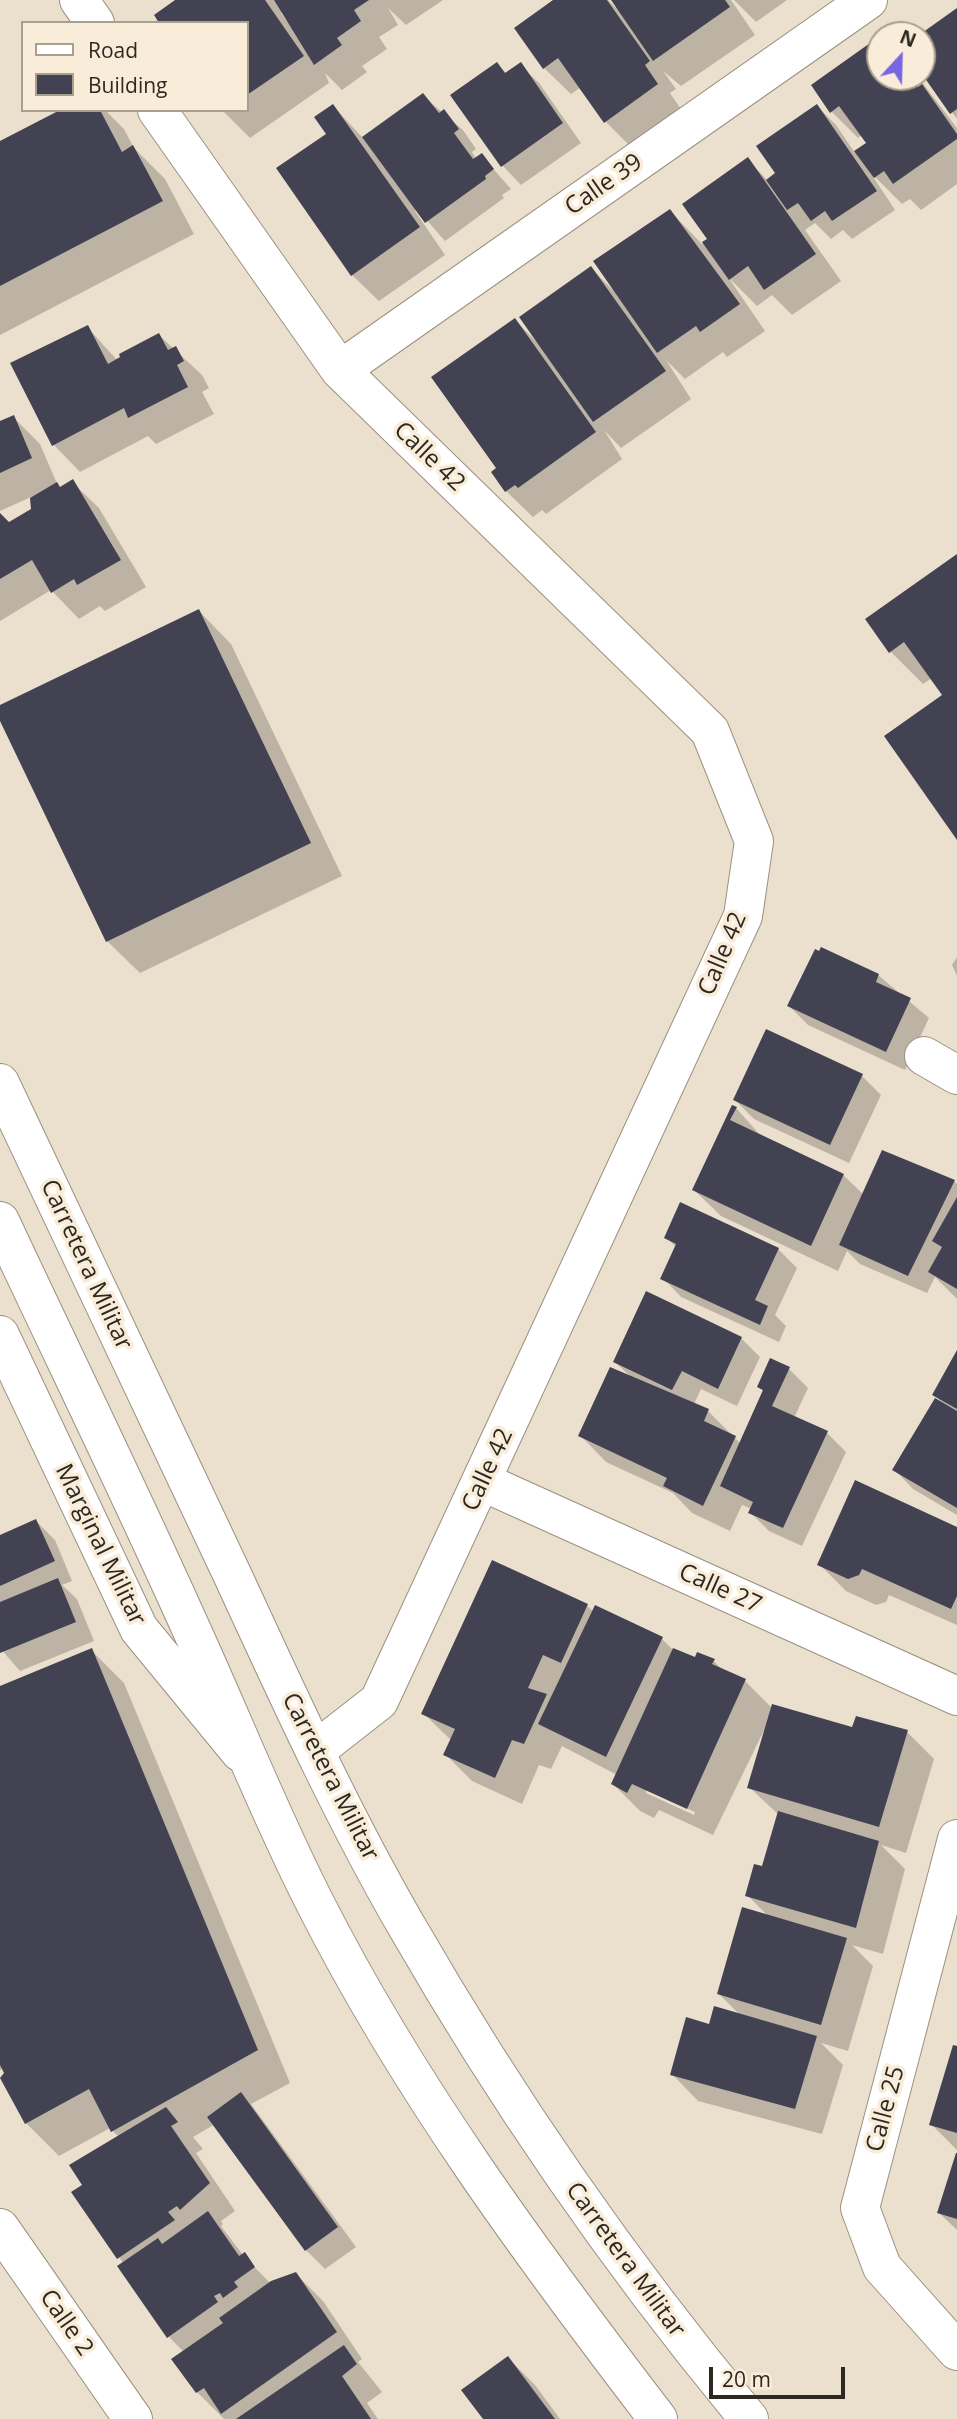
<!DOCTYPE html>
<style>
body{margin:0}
#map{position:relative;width:957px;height:2419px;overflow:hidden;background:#ebe0cd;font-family:"Open Sans",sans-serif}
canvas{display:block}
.legend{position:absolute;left:21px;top:21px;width:228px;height:91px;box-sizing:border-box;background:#f9edda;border:2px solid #a79f90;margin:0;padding:9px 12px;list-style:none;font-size:21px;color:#2d2922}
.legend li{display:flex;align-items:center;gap:14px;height:35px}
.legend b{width:35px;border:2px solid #a79f90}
.north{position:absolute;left:866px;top:21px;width:70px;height:70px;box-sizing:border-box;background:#f9edda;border:2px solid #a79f90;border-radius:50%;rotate:22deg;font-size:19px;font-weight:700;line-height:28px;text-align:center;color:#2d2922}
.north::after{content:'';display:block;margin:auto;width:24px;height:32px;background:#7867e3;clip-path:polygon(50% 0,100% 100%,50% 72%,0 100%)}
.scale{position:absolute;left:709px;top:2367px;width:136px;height:32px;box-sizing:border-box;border:4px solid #2d2922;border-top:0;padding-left:9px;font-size:21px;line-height:24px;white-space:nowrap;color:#2d2922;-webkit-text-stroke:5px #f9edda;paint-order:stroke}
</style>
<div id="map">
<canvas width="957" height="2419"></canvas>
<ul class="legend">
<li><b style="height:9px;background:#fff"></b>Road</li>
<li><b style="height:19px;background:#424252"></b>Building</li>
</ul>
<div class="north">N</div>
<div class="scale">20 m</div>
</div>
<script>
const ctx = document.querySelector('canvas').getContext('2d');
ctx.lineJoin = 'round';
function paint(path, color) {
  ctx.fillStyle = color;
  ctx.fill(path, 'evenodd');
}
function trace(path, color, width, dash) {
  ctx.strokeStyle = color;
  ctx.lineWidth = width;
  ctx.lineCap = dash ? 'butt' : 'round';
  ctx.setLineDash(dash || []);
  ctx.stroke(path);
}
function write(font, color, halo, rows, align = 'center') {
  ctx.font = font + ' "Open Sans",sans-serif';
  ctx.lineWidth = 7;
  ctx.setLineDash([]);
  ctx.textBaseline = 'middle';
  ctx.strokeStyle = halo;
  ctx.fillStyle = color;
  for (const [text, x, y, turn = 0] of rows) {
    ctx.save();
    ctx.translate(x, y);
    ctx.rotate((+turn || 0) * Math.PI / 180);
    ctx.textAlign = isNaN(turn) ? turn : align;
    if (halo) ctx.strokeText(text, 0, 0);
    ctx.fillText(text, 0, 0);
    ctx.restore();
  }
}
paint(new Path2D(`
 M178,0h265l-37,25 -18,-17 10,17 -19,12 8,12 -25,17 5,6 -25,18 -17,-17 4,10 -79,55 -28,-28h25v-87zM283,11l11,14 -3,2 -10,-14z
 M556,0h52l9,9 -4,-9h118l24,35 -74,51 -18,-15 13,18 -6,4 13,19 -51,36 -27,-27 -24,-34 -10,7 -27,-26z
 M734,0h53l-31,22z
 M957,11v108l-35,-48 5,-8 -5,-7v-21z
 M880,38v39h38l39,51v56l-36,26 -11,-11 -8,5 -32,-32 25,38 -43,29 -9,-9 -12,9 -16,-16 -10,7 36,51 -49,34 -20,-20 -15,11 -29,-29 37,54 -38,26 -4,-5 -38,27 -19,-19 25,39 -70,49 -17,-18 18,29 -76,55 -4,-4 -9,7 -27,-26 -8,-23 17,-148 21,21 55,-73 22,22 57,-79 32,33 7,-5 38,-80 21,22 9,-7 40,-68 19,19 19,28 14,-9 -7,-9 -4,3 -26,-26 -19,-27z
 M497,64l10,10 13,-9 19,18 42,60 -60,42 -18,-19 -50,-71z
 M423,96l40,34 13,19 -4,3 4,7 5,-4 30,34 -9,6 2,3 -59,43 -28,-32 -2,2 30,44 -66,46 -27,-26 -23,-141 4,-28 30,32z
 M64,110h41l19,19 10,19 31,31 29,55 -194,101v-192z
 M87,327l30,33 42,-25 43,40 7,13 -7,4 12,22 -58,30 -8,-8 -68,36 -26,-27z
 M13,417l27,27 18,42 3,2 11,-6 27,26 47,79 -41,24 -5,-5 -21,13 -28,-29 -51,31v-105l9,8 24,-15 2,-4 -4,-8 -31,14v-88z
 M957,556v281l-13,-142 -12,-17 -9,6 -32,-32z
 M199,611l32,33 111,232 -202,97 -33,-32 -107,-224v-10z
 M957,957v19l-5,-11z
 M878,975l51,43 -24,52 -97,-45 -19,-19z
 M862,1076l19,19 -32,68 -95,-44 -19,-19z
 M736,1108l26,29 81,38 21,20 90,-14 3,3v115l-22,-22 -8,16 -67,-29 -13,-13 -9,20 -117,-55 -27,-26z
 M667,1238l111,11 19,19 -22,47 11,11 -7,16 -98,-45 -18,-19 13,-31z
 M741,1338l19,19 -23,49 -36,-17 -7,15 14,7 33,33 23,-52 -5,-5 30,-18 19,19 -14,30 33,15 19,19 -44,94 -33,-15 -19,-19 2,-3 -10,-4 -12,26 -38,-18 -19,-20 -67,-31 -26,-27 52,-57 -17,-16z
 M957,1354v161l-44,-26 -18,-19 48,-66 -9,-10z
 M36,1521l19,19 17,41 -10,4 15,14 17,42 -74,30 -20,-23v-111z
 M957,1529v96l-68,-30 -3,7 -10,3 -30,-14 -27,-27z
 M492,1563l95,43 7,6 2,-5 66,32 11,11 23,9 18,2 10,11 21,9 27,27 81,21 54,3 27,27 -28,94 -25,-8 24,24 -22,85 -31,-9 21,21 -25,85 -27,-8 22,22 -21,69 -124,-33 -26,-27 38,-48 31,-10 -22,-22 50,-77 -22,-22 16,-27 16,-53 -30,-28 21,-69 -57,117 -54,-25 -5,8 -14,-7 -27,-27 4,-9 -55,-29 -11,23 -12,-4 -17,39 -50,-23 -27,-27 7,-13 -29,-28zM646,1789l49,23 -1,3 -48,-22z
 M91,1650l33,33 166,400 -39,21 105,143 -31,22 -19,-19 -91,-126 -22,13 10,12 -7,4 39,58 -14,10 2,3 -2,2 22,29 27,28 26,-9 27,27 39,58 -4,3 24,30 -15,11 11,16h-154l-27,-27 -23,-33 10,-7 -15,-15 -50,-70 5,-3 -51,-71 12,-7 34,-49 -9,-9 -51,28 -33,-33 -25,-47 5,-3 -3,-5 -3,2v-382z
 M957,2048v102l-26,-26z
 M957,2157v73l-18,-17z
 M508,2358l27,27 25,34h-75z`), '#0003');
paint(new Path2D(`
 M175,0h90l39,56 -57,39v-72h-88l-5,-8z
 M274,0h95l-15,10 7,11 -24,17 5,7 -28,20z
 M553,0h54l43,61 -5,4 13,19 -54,39 -46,-65 -15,11 -29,-41z
 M611,0h114l5,7 -77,54z
 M957,8v101l-7,5 -28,-40 3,-11 -3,-4v-24h-3z
 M880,36v41h31l7,10 4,-3 35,50v5l-64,45 -9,-13 -10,7 -20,-27 12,-8 -27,-37 -9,7 -19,-28z
 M497,62l8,11 16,-11 42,61 -62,44 -51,-72z
 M423,93l16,20 5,-4 15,20 -5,4 19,26 9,-6 12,16 -9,7 1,3 -61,44 -63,-86z
 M333,104l87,123 -69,49 -75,-108 50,-34 -12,-17z
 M817,104l60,87 -45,30 -7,-10 -14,10 -13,-18 -11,7 -21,-30 9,-7 -19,-27z
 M60,110h40l22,42 11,-7 30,56 -163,85v-145z
 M748,157l68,97 -52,36 -16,-24 -19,14 -27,-38 5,-3 -25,-35z
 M670,209l70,95 -40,28 -4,-6 -39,27 -64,-92z
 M591,266l75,105 -73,51 -74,-105z
 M515,318l81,114 -78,56 -3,-3 -10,7 -14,-20 5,-4 -65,-91z
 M88,325l20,39 12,-7 -1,-3 40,-21 9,17 8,-4 8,15 -7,4 11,22 -60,31 -4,-10 -72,38 -42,-83z
 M14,415l18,43 -32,15v-52z
 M73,479l48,81 -44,25 -3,-6 -23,14 -19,-33 -32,19v-66l9,9 22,-13 -1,-11 27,-16 3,5z
 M957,554v286l-73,-104 58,-41 -38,-53 -15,11 -24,-34z
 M199,609l112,234 -205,99 -106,-221v-16z
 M821,947l58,27 -3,8 35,16 -25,54 -99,-46 28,-57 4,2z
 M766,1029l97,45 -33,71 -97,-45z
 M732,1105l5,2 -7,13 114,54 -33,72 -119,-56z
 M882,1150l73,30 -47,96 -69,-31z
 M957,1197v92l-29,-17 14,-25 -10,-6z
 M680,1202l99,46 -24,52 13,6 -8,19 -100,-46 16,-35 -12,-6z
 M646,1291l96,46 -24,52 -36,-18 -10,19 -59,-28z
 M957,1350v59l-25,-14z
 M770,1358l20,9 -18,39 56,25 -45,97 -35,-15 5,-11 -33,-16 43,-96 -6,-3z
 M610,1367l99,42 -5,12 32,15 -33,70 -40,-20 4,-8 -89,-42z
 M935,1398l22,13v97l-65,-38z
 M855,1480l102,47v69l-6,13 -89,-40 -3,6 -11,4 -31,-14z
 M36,1519l19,42 -55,25v-51z
 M492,1560l96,44 -27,59 -18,-8 -15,33 19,6 -23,50 -12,-4 -17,38 -52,-23 12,-26 -34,-15z
 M58,1578l18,44 -76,31v-51z
 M595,1605l68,32 -57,120 -68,-33z
 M92,1648l166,402 -147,82 -22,-43 -64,35 -25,-46 4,-5 -4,-8v-379z
 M673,1648l22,9 2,-5 18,7 -3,5 34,15 -59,130 -55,-25 -5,9 -16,-9z
 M772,1704l80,23 4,-11 52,14 -29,97 -132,-39z
 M778,1811l101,30 -23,87 -111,-32 9,-32 8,2z
 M742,1907l105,31 -26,87 -104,-31z
 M714,2006l103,30 -22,73 -125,-34 16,-58 23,7z
 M953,2045l4,1v87l-28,-8z
 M241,2092l97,135 -33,24 -98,-134z
 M166,2107l12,15 -7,4 39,57 -30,27 -3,-4 -9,6 7,8 -58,39 -46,-67 11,-7 -13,-20z
 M956,2153h1v66l-20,-6z
 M208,2211l31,45 6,-4 10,15 -21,15 4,5 -15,11 -3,-5 -6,3 4,6 -51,36 -50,-72 41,-28 4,6z
 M296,2272l41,60 -116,82 -17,-26 -8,5 -25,-34 52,-36 -4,-5 52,-37z
 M344,2345l13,19 -15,12 29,43h-135z
 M508,2356l47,63h-72l-22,-29z`), '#424252');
const street = new Path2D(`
 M79,0l16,23
 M157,110l183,260 370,361 44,110 -11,75 -364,785 -64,50
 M340,370l528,-370
 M924,1056l33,19
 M0,1335l139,294 101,123
 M483,1482l474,214
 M957,1839l-97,369 22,59 75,84
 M0,2228l133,191`);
const primary = new Path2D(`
 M0,1083c77,163 154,326 231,489 55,119 109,239 175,353 100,174 214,339 343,494
 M0,1221c64,137 131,273 193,412 41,90 77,182 122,270 93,184 218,353 343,516`);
trace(street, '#9b9180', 40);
trace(primary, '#9b9180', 40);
trace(street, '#fff', 38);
trace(primary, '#fff', 38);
write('24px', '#2d2922', '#f9edda', [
 ["Calle 39",604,185,-35],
 ["Calle 42",429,457,44],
 ["Calle 42",723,954,-67],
 ["Carretera Militar",86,1265,65],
 ["Calle 42",488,1470,-65],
 ["Marginal Militar",100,1545,64],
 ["Calle 27",720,1589,24],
 ["Carretera Militar",330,1777,63],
 ["Calle 25",886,2109,-75],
 ["Carretera Militar",625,2260,54],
 ["Calle 2",66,2323,55]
]);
</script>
